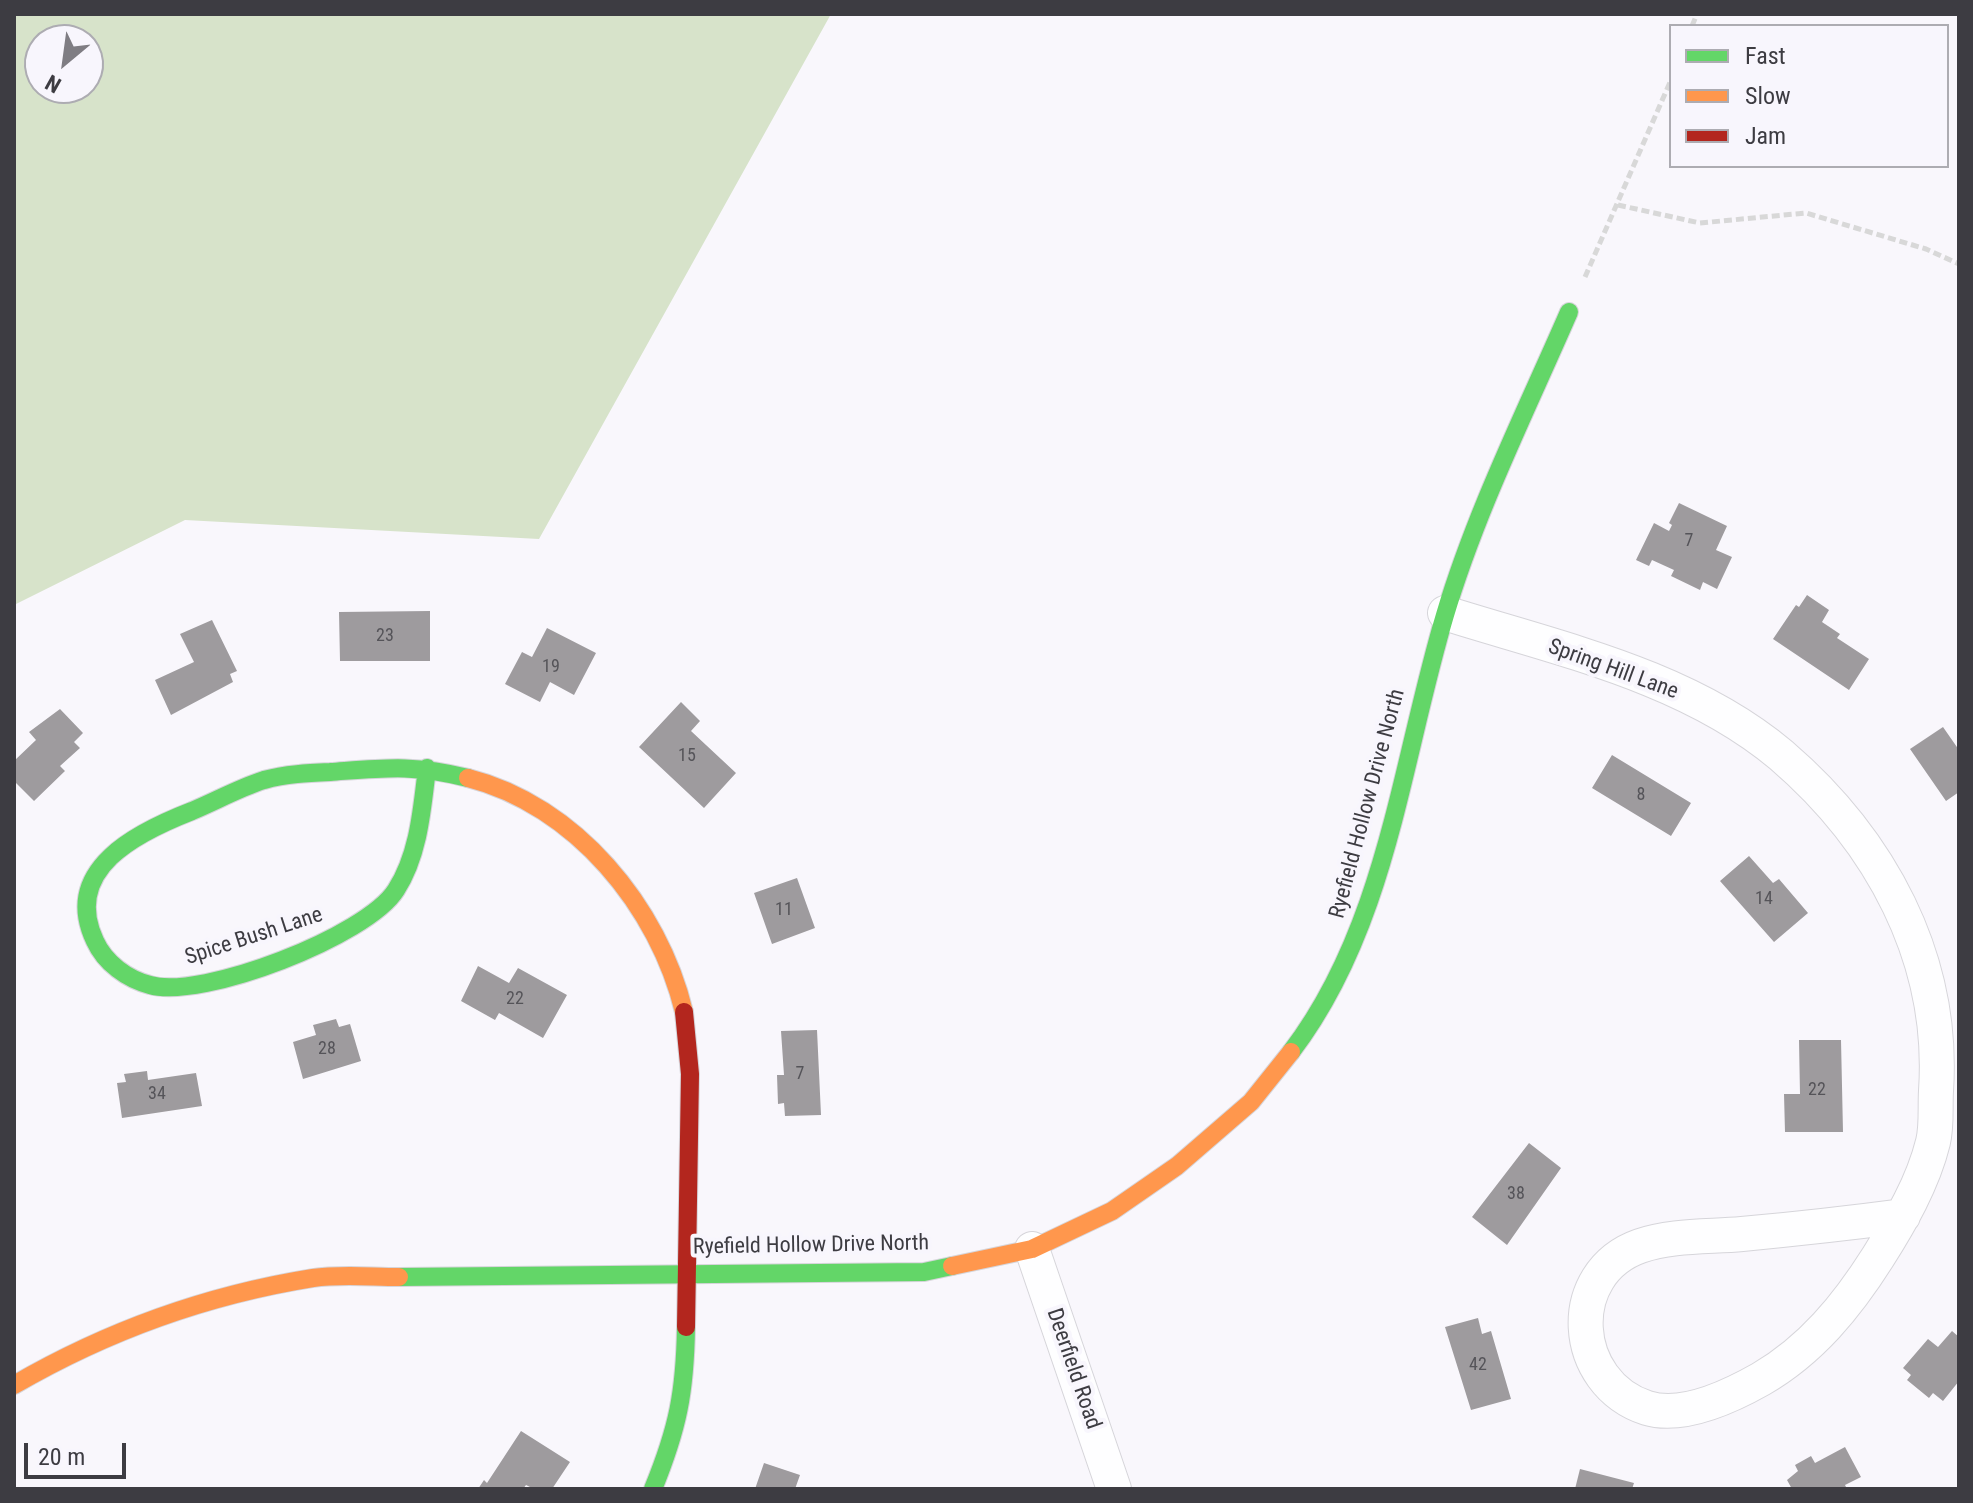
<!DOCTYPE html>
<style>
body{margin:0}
#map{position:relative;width:1973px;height:1503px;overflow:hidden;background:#f9f7fc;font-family:"Roboto Condensed",sans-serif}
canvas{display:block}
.frame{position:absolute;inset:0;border:16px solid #3d3c42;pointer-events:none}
.legend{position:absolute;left:1669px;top:24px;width:280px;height:144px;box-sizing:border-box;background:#f8f6fd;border:2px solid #adacb2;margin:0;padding:10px 14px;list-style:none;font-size:24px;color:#3d3c42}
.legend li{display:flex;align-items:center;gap:16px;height:40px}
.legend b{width:40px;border:2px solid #adacb2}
.north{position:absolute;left:24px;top:24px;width:80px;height:80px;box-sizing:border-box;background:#f8f6fd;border:2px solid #adacb2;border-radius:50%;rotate:209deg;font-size:22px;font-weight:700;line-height:32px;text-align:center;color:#3d3c42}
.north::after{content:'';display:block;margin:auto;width:28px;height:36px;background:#7f7d83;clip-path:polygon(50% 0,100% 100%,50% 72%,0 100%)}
.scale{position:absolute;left:24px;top:1443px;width:102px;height:36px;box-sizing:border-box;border:4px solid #3d3c42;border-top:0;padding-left:10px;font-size:24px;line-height:28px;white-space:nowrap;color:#3d3c42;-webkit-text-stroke:6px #f8f6fd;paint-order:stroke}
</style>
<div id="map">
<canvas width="1973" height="1503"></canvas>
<div class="frame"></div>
<ul class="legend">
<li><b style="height:10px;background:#63d668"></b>Fast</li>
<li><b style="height:10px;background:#ff974d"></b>Slow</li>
<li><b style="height:10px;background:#b3261e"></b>Jam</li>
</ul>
<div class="north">N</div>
<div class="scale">20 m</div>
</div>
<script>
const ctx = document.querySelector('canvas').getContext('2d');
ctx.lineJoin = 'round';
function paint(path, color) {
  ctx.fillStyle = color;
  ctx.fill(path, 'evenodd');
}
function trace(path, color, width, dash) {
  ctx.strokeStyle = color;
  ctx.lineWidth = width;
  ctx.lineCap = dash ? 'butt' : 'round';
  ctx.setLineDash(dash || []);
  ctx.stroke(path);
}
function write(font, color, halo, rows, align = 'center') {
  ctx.font = font + ' "Roboto Condensed",sans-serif';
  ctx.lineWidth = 8;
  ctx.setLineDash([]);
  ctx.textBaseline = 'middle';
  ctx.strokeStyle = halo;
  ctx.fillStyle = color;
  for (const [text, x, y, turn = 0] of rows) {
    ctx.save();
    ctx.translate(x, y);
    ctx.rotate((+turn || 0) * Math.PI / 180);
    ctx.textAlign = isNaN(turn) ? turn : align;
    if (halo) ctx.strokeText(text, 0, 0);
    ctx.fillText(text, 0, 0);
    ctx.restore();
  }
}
paint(new Path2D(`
 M14,14h817l-292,525 -354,-19 -171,85zM40,40h48v48h-48z`), '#d7e3ca');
paint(new Path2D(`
 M1679,503l48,23 -11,24 16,7 -15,32 -14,-7 -3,8 -29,-14 3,-6 -22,-10 -3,6 -13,-6 18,-37 15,8 3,-6 -3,-2z
 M1807,595l22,15 -7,12 18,12 -3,4 32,21 -20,31 -76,-51 23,-34 3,2z
 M430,611v50h-90l-1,-49z
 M212,620l25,51 -7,3 3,8 -62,33 -16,-35 39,-18 -14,-28z
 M547,628l49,25 -22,42 -24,-13 -10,20 -35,-18 17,-32 10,5z
 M681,702l19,19 -9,10 45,42 -32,35 -65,-61z
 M60,709l23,24 -9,9 6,6 -20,18 5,5 -31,30 -20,-20v-20l22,-21 -7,-8z
 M1943,727l16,23v42l-13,9 -36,-52z
 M1612,755l79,48 -20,33 -79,-48z
 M1749,856l24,27 6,-4 29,34 -34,29 -54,-61z
 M797,878l18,50 -43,16 -18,-51z
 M478,966l31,17 9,-15 49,27 -24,43 -44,-25 -4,7 -34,-19z
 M336,1019l3,8 11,-3 11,37 -58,18 -10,-37 23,-7 -3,-10z
 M817,1030l4,85 -36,1 -1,-13 -6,1 -1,-29h7l-3,-44z
 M1799,1040h42l2,92h-58l-1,-38h16z
 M147,1071l1,9 48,-7 6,33 -80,12 -5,-35 9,-1 -2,-8z
 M1529,1143l32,25 -54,77 -35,-28z
 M1478,1318l4,16 9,-3 20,68 -40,11 -26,-83z
 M1952,1331l7,6v44l-16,20 -10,-8 -4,5 -22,-18 4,-5 -8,-7 25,-29 10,8z
 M521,1431l49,31 -18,27h-18l-8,-4 -3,4h-45l6,-9 3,3z
 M1845,1447l16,30 -16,8 2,4h-55l-5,-9 11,-9 -3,-6 16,-9 4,7z
 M764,1463l36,12 -5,14h-40z
 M1580,1469l54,14 -2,6h-57z`), '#9e9b9e');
const street = new Path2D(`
 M1445,613c114,36 242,63 336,142 99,85 164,203 155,336 -1,16 1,35 -3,51 -10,41 -33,80 -55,115 -31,49 -67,93 -117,122 -30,17 -78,40 -114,29 -77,-25 -84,-135 -7,-162 31,-11 69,-9 102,-12 54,-5 108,-11 161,-18
 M1032,1249l82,240`);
const fast = new Path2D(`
 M427,768c-5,41 -8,86 -31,122 -29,46 -194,110 -246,95 -23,-6 -45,-22 -55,-44 -34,-72 43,-109 97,-130 24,-10 47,-23 72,-31 22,-6 44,-7 66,-8 55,-4 83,-8 138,6
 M1291,1052c96,-126 110,-290 154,-437 31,-104 81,-204 124,-303
 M399,1277l525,-5 28,-6
 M653,1489c25,-61 32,-97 33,-162`);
const slow = new Path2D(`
 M468,778c107,27 191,129 216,234
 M952,1266l80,-17 80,-38 65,-45 74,-64 40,-50
 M14,1385c93,-54 193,-90 299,-107 27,-4 58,-1 86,-1`);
const jam = new Path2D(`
 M684,1012l6,62 -4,253`);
trace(street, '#d6d5da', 36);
trace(fast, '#d6d5da', 20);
trace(slow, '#d6d5da', 20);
trace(jam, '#d6d5da', 20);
trace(new Path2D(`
 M1692,26l5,-12
 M1618,205l82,18 106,-10 120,36 33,15
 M1585,277l86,-197`), '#d8d8d8', 5, [8, 4]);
trace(street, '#fefeff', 34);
trace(fast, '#63d668', 18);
trace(slow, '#ff974d', 18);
trace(jam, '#b3261e', 18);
write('18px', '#555459', null, [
 ["7",1689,541],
 ["23",385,636],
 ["19",551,667],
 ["15",687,756],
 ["8",1641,795],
 ["14",1764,899],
 ["11",784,910],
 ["22",515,999],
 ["28",327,1049],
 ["7",800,1074],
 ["22",1817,1090],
 ["34",157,1094],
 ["38",1516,1194],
 ["42",1478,1365]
]);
write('22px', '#3d3c42', '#f8f6fd', [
 ["Spring Hill Lane",1613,670,20],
 ["Ryefield Hollow Drive North",1368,804,-75],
 ["Spice Bush Lane",254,937,-18],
 ["Ryefield Hollow Drive North",811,1246,-1],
 ["Deerfield Road",1073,1369,71]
]);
</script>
